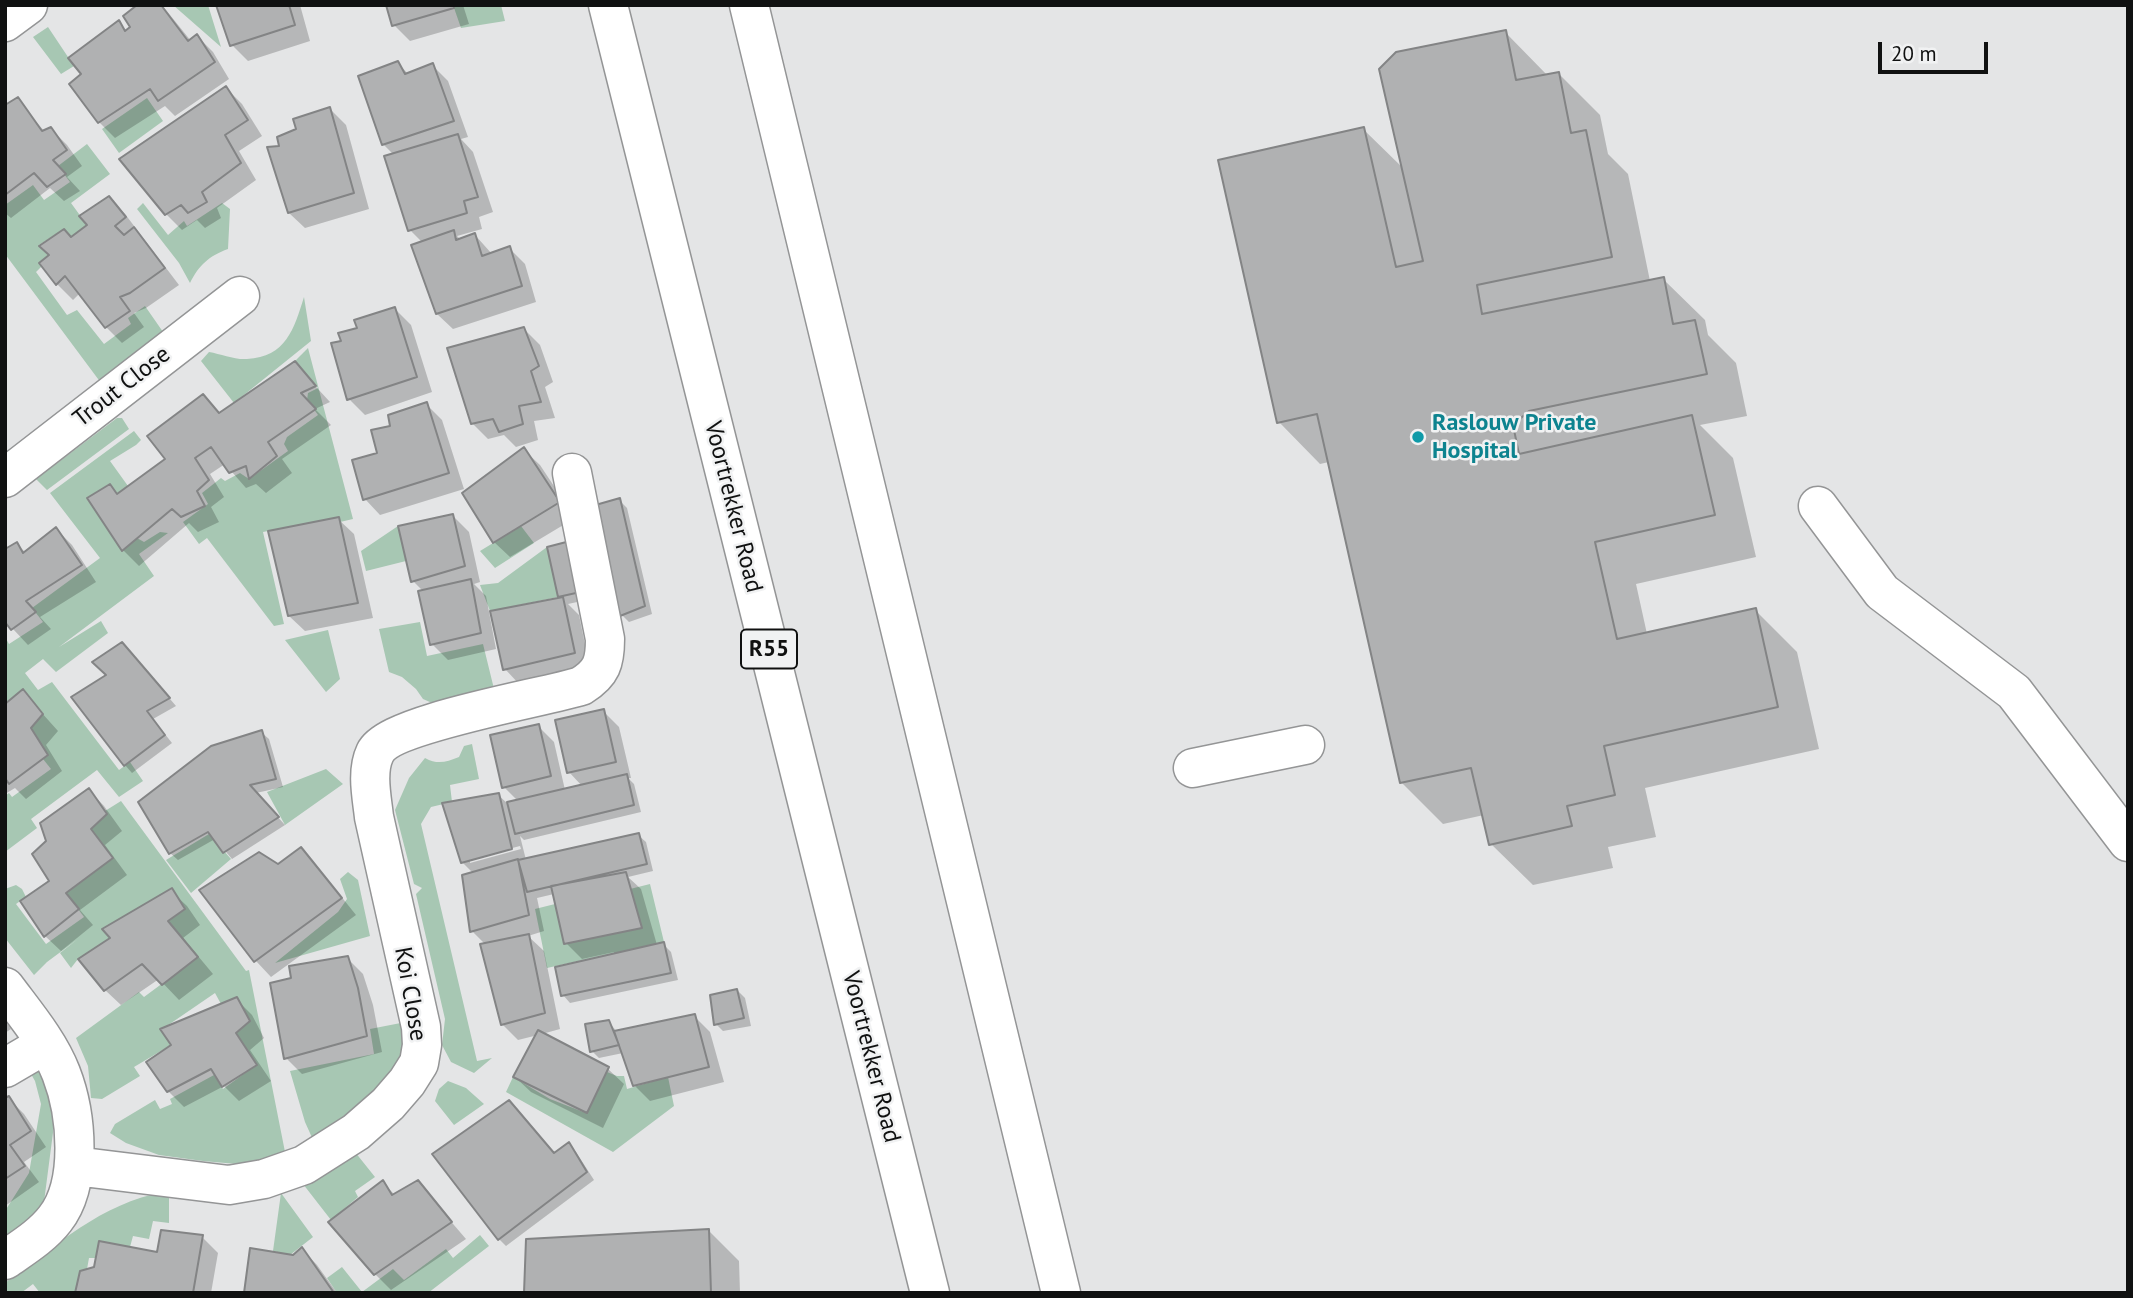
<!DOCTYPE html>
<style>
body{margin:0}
#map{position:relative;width:2133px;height:1298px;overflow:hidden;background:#e4e5e6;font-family:"PT Sans",sans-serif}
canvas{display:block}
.frame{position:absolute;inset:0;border:7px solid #101111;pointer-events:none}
.scale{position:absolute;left:1878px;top:42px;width:110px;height:32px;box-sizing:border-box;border:4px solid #101111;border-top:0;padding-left:9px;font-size:21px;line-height:24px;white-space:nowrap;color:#101111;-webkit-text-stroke:5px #f1f2f3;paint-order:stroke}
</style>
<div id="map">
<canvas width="2133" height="1298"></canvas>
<div class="frame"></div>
<div class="scale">20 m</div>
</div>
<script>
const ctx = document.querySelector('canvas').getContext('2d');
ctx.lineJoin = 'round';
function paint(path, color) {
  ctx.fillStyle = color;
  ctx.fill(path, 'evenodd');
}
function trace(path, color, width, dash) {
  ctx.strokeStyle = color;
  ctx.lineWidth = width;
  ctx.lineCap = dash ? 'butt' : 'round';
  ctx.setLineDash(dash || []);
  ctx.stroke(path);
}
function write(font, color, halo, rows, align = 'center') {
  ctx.font = font + ' "PT Sans",sans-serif';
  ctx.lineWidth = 5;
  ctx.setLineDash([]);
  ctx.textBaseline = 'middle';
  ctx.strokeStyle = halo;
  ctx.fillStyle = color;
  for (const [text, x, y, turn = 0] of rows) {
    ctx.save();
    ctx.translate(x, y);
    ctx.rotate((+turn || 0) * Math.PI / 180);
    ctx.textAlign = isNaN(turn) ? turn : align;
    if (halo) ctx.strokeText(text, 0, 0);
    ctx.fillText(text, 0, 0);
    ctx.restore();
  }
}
paint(new Path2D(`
 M173,5h35l13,42z
 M453,5h48l4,16 -44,7z
 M48,27l26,39 -13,8 -28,-37z
 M147,98l16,23 -44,32 -17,-24z
 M87,144l23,30 -39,29 16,22 -16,12 -7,-8 -25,16 10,10 -9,7 2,4 -6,6 31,43 10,-5 27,34 27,-20 -3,-6 17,-12 25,36 -66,45 -99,-133v-49l28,-20 11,15 26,-18 -12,-16z
 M143,203l25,32 16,-14 3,5 35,-23 8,6 -2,40c-19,7 -29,16 -38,34l-11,-20 -42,-54z
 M304,297l7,44 -77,62 -33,-42 8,-9c12,2 26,8 38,7 39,-2 47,-30 57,-62z
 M308,348l45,171 -13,3 -1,-5 -76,15 21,92 -10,2 -67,-88 -8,6 -16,-22 25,-18 -6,-11 19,-15 4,3 15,-8 9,6 39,-28 -4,-7 3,-7 31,-22 -11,-15 1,-7 10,-5 -23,-27z
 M117,418h5l7,11 -82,61 -11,-11z
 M134,431l7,9 -5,5 -26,16 18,25 -11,8 -8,-10 -22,14 35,53 15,-13 7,4 16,-10 8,1 -29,21 15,22 -95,71 42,-26 7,12 -52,39 -13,-13 -18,14 13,17 14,-8 67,88 11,-8 13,19 -24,16 -22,-27 -66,49 6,9 -32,24v-56l4,-3 3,4 39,-28 -8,-10 -12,-31 12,-15 -20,-23 -18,13v-66l4,7 34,-22 -11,-14 68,-50 -50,-65z
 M398,526l8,35 -40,10 -5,-20z
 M521,526l13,17 -39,25 -15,-17z
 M547,547l11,50 -68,14 -10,-26 18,-2z
 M420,622l7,34 56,-12 12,49 -56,13 -16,-7 -7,-10 -14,-12 -13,-5 -10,-43z
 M328,630l12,49 -14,13 -41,-52z
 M472,744l7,35 -29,6 2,17 -21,5 -10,17 56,237 15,-3 -18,15 -23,-11 -9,-17 3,-26 -29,-125 6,-6 -8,-4 -19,-74 14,-32 16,-20c13,7 21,4 34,-1l5,-11z
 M326,769l17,15 -58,41 -18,-33z
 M121,801l125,170 3,-1 37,187 -38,8 -45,-4 -44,-6 -33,-12 -16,-10 5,-9 40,-24 5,9 12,-5 -2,-5 44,-24 9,14 33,-24 -20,-32 13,-12 -13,-24 -15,7 -6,-11 -54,37 10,15 -37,22 6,9 -38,23 -11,-1 -3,-32 -12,-28 63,-46 5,5 54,-40 -30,-36 17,-13 -13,-19 -69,40 7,9 -32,21 -7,9 -11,-15 18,-14 -31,23 -13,13 -29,-37v-49l11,-4 6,4 4,8 -10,7 30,40 38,-27 -18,-24 47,-35 -22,-29 16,-15 -2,-3z
 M209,834l22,25 -40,34 -25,-33z
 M348,872l10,8 12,56 -95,27 63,-51 9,-13 -7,-20z
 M650,884l14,58 -117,26 -12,-59 20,-5 10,40 65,-55z
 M411,1021l-9,51 -88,70 -9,-20 -15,-51 84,-17 -4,-25z
 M44,1068l14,26 -14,108 -25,28 -14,11v-30l24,-38 12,-69 -6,-23 -4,-7z
 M607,1072l10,4h7l3,13 41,-12 6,29 -61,46 -107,-60 7,-15 37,22 36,14z
 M448,1081l18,7 18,16 -30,21 -19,-24 4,-12z
 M355,1152l20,25 -20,14 3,6 -27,23 -28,-36z
 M164,1192l5,3v28l-16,-2 -4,18 -16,-3 -3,11 -31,-6 -3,17h-7l-2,11 -5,2 -7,22h-35l-7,-9 -12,9h-16v-10c50,-37 97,-80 159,-91z
 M281,1193l32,44 -23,18 -17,-4z
 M480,1235l9,11 -61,47h-91l-10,-15 15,-11 20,25 31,-23 11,11 42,-31 7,9z`), '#a7c7b3');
paint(new Path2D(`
 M139,5h23l29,36 6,-5 16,16 16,27 -54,37 -10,-10 -50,32 -16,-16 -28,-38 13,-9 34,-52 9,8 6,-4z
 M218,5h82l10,36 -62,20 -16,-16z
 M387,5h76l6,19 -59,17 -16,-16z
 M1505,32l43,44 10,-3 42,42 8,39 20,20 22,107 13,-2 42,41 3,15 28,28 11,53 -47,9 33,33 23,99 -120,27 11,50 108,-24 42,42 22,97 -174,39 11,49 -48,10 5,21 -80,17 -42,-41 -7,-29 -41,9 -41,-41 -73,-321 -9,2 -41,-42 84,-293 41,40z
 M398,63l11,12 23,-10 16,16 20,56 -7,2 12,13 20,60 -14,5 3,12 -25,7 4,4 14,-5 17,19 17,-6 16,16 11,38 -83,27 -16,-15 -14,-71 -13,-13 -16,-75 -11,-11z
 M226,88l16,16 20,32 -23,15 17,29 -39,28 4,10 -16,10 -8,-8 -15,10 -16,-16z
 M17,100l28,32 6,-3 16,16 15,21 -15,11 13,14 -16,10 -14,-13 -39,30 -6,-5v-106z
 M330,109l16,16 23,84 -64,19 -16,-15 -8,-66 17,-17z
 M109,198l16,16 54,71 -33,23 -12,5 10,14 -22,16 -16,-16 -26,-34 -7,7 -16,-16 -15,-21 48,-38z
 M395,309l16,16 21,67 -67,23 -16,-16 -6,-57 16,-13z
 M524,329l16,16 13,37 -8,5 10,31 -21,3 4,19 -22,7 -12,-12 -16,4 -16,-16z
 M294,363l36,39 -15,7 16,16 -49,34 10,14 -26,20 -10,-9 -10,4 -21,-24 -15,10 14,23 -13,10 8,15 -21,10 -9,-9 -50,43 -16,-16 -14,-64 9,9 49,-36 36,-63 18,18z
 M426,404l16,16 22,69 -84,26 -15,-16 14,-45 13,-27z
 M524,450l16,15 35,53 -65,39 -16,-15z
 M619,500l8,8 25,106 -23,8 -7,-7z
 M453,516l16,16 11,50 -6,2 12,12 10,53 -48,11 -16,-16 -9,-53 -10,-10z
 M338,519l16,15 19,84 -68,13 -16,-15z
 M56,529l16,16 24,37 -56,35 11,12 -23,16 -15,-16 4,-85 9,9z
 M549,548l42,51 -23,5 11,11 11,54 -70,16 -15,-16 57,-70z
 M130,652l46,54 -23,13 19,24 -40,30 -7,-8 -17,-90z
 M23,692l35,39 -12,14 16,26 -36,28 -11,-11 -10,6v-88z
 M603,711l16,16 12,51h-3l6,6 7,28 -117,28 -4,-4 6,24 112,-25 8,7 7,29 -25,6 13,12 16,56 6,-1 8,8 7,28 -108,23 -7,-8 51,-40v-3l-32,7 -16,-16 -12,-49 -17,4 7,33 -16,5 16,15 16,78 -18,5 66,35 16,15 -21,44 -72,-36 -16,-15 23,-42 -20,5 -16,-16 -17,-80 -13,-13 1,-58 -11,-11 36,-67 9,8 11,-2 -14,-14 34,-61 16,16 11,48 17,-4 -13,-14zM520,846l1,3 -51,14v-4z
 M261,732l8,7 14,48 -27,6 29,32 -53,34 -17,-20 -37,21 -8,-7z
 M89,790l15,16 18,25 -17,14 22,30 -47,35 13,15 -32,26 -16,-15 7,-55 -4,-40z
 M301,849l15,16 40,50 -85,62 -15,-16 -54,-70 76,-25z
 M171,891l16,15 13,19 -17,13 30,36 -34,26 -20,-21 -38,26 -16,-15 7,-52z
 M347,958l16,16 10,31 9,47 -80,22 -16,-16 7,-79z
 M737,990l8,8 6,28 -28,5 -7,-7z
 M236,999l16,16 12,23 -14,12 21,31 -32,20 -15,-15 -40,21 -16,-16z
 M694,1016l16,16 14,50 -74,19 -16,-16 -11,-32 -24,5 -7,-7 17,-29 8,10z
 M5,1021l6,8 -6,4z
 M8,1098l16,16 22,33 -22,15 15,20 -34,24v-106z
 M569,1144l7,8 18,28 -88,66 -7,-7 55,-84z
 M417,1182l49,57 -75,51 -16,-16 8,-91 12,12z
 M709,1231l30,30 1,32h-215z
 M202,1237l16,16 -7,40h-135l82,-39z
 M302,1249l15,16 20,28h-91z`), '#0003');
const building = new Path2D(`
 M137,5h24l27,36 9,-7 18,28 -57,39 -8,-12 -52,34 -29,-39 12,-10 -13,-16 51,-38 6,11 5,-4 -7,-11z
 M216,5h73l6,20 -65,21z
 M386,5h67l1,3 -62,18z
 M1506,30l10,50 43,-8 12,61 15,-3 26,127 -135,28 5,29 182,-37 9,47 22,-4 12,54 -178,37 -16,14 6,29 173,-39 23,100 -120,27 22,97 139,-31 22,99 -174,39 11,49 -48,11 5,20 -83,19 -18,-77 -71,15 -83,-369 -40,9 -59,-263 146,-33 32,140 27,-6 -44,-192 17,-17z
 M398,61l7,13 28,-11 21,58 -72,24 -24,-69z
 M226,86l22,34 -23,15 16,28 -39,29 5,10 -19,11 -7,-8 -16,10 -46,-56z
 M18,97l24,34 9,-4 16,23 -14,10 13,14 -19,13 -13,-14 -29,22v-90z
 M330,107l24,86 -66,20 -21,-66 12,-1 -2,-9 19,-8 -3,-10z
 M458,134l20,63 -14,4 3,12 -59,18 -24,-75z
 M109,196l17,21 -11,9 9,9 10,-8 31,41 -35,25 -10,4 10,14 -25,17 -40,-52 -9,9 -17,-22 10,-8 -10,-9 25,-17 7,8 16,-12 -8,-9z
 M454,230l2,10 19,-7 7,23 28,-10 12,40 -86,28 -25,-69z
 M395,307l22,70 -70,23 -16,-57 10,-2 -3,-8 19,-5 -3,-8z
 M524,327l15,39 -8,5 10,31 -22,4 4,18 -24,8 -6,-13 -22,5 -24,-76z
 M295,361l21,25 -15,7 15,16 -48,33 9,14 -28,23 -3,-13 -17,7 -18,-26 -16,11 14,22 -12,11 8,15 -24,11 -9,-8 -50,42 -35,-53 23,-14 7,10 48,-35 -18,-23 56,-42 16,19z
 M427,402l22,71 -86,27 -11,-40 25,-7 -6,-23 19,-4 -2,-11z
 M524,447l36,55 -67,41 -31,-50z
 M620,498l25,108 -25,10 -28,-110z
 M453,514l12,52 -54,16 -13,-56z
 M339,517l19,86 -70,13 -20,-85z
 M56,527l26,38 -56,36 10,11 -25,18 -6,-8v-73l12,-7 6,11z
 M574,540l11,51 -27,6 -11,-50z
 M471,579l10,54 -51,12 -12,-54z
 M563,597l12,56 -72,17 -13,-59z
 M122,642l48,56 -23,13 18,24 -41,31 -53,-69 35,-22 -14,-13z
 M23,689l20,25 -12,14 17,27 -39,29 -4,-6v-74z
 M604,709l12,53 -49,11 -12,-53z
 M539,724l12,52 -49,12 -12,-53z
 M262,730l14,49 -26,6 29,32 -56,36 -15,-21 -39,22 -31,-52 73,-56z
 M627,774l7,31 -119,29 -8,-32z
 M89,788l18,26 -16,15 22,29 -47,35 13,16 -35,28 -24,-36 29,-20 -17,-27 14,-13 -6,-18z
 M499,793l13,56 -51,14 -19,-60z
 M639,833l8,31 -120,28 -9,-32z
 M301,847l41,51 -88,64 -55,-72 60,-38 19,12z
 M518,859l11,56 -59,17 -8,-57z
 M626,872l16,56 -78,16 -13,-58z
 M172,888l13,21 -17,12 30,36 -36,28 -20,-21 -38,27 -26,-32 32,-21 -8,-9z
 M529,934l16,79 -44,12 -21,-81z
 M664,942l7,31 -110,23 -6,-29z
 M348,956l10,32 9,48 -83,23 -14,-76 21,-5 -2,-12z
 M737,989l7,29 -30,7 -4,-30z
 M237,997l13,24 -14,12 21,32 -35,22 -11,-18 -44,23 -21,-30 25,-17 -11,-16z
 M695,1014l14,53 -76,19 -19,-55z
 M609,1020l10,25 -29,7 -5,-28z
 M538,1030l71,37 -22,46 -74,-36z
 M9,1096l22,35 -21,14 15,21 -20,13v-81z
 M509,1100l45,53 15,-11 18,30 -89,68 -66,-86z
 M383,1180l9,15 26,-15 34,42 -78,53 -46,-53z
 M709,1229l2,64h-187l2,-54z
 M161,1230l42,5 -10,58h-118l5,-22 14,-4 5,-26 58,11z
 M302,1247l32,46h-90l6,-45 43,7z`);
paint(building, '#b0b1b2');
trace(building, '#838485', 2);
const minor = new Path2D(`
 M5,22l23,-17
 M5,478l235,-182
 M1818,506l64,86 132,100 114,150
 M1193,768l112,-23
 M5,987c20,27 44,55 56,86 16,41 22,110 -6,146 -13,17 -33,29 -50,41
 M5,1068l41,-24
 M75,1166l154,19 35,-6 40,-14 52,-33 32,-28 19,-22 12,-19 3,-18 -1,-18 -47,-210c-2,-19 -8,-45 1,-64 14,-30 168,-55 206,-67 21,-13 24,-24 24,-47l-33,-166`);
const major = new Path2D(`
 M608,5l322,1288
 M749,5l312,1288`);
trace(minor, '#949596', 41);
trace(major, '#949596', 41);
trace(minor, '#fff', 38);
trace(major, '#fff', 38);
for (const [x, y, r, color] of [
 [1418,437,7,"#0f9aa8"]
]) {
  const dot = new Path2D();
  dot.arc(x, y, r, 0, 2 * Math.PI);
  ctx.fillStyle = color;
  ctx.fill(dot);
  trace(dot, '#f1f2f3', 2.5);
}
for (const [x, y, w] of [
 [769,649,56]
]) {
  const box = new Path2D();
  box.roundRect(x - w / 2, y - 19.5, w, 39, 5);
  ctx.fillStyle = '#f1f2f3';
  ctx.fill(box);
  trace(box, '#101111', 2);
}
write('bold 23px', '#101111', null, [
 ["R55",769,649]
]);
write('24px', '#101111', '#f1f2f3', [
 ["Trout Close",122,387,-38],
 ["Voortrekker Road",733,507,76],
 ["Koi Close",410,994,80],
 ["Voortrekker Road",871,1057,76]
]);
write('bold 24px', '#0d838f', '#f1f2f3', [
 ["Raslouw Private",1432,423],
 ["Hospital",1432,451]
], 'left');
</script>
